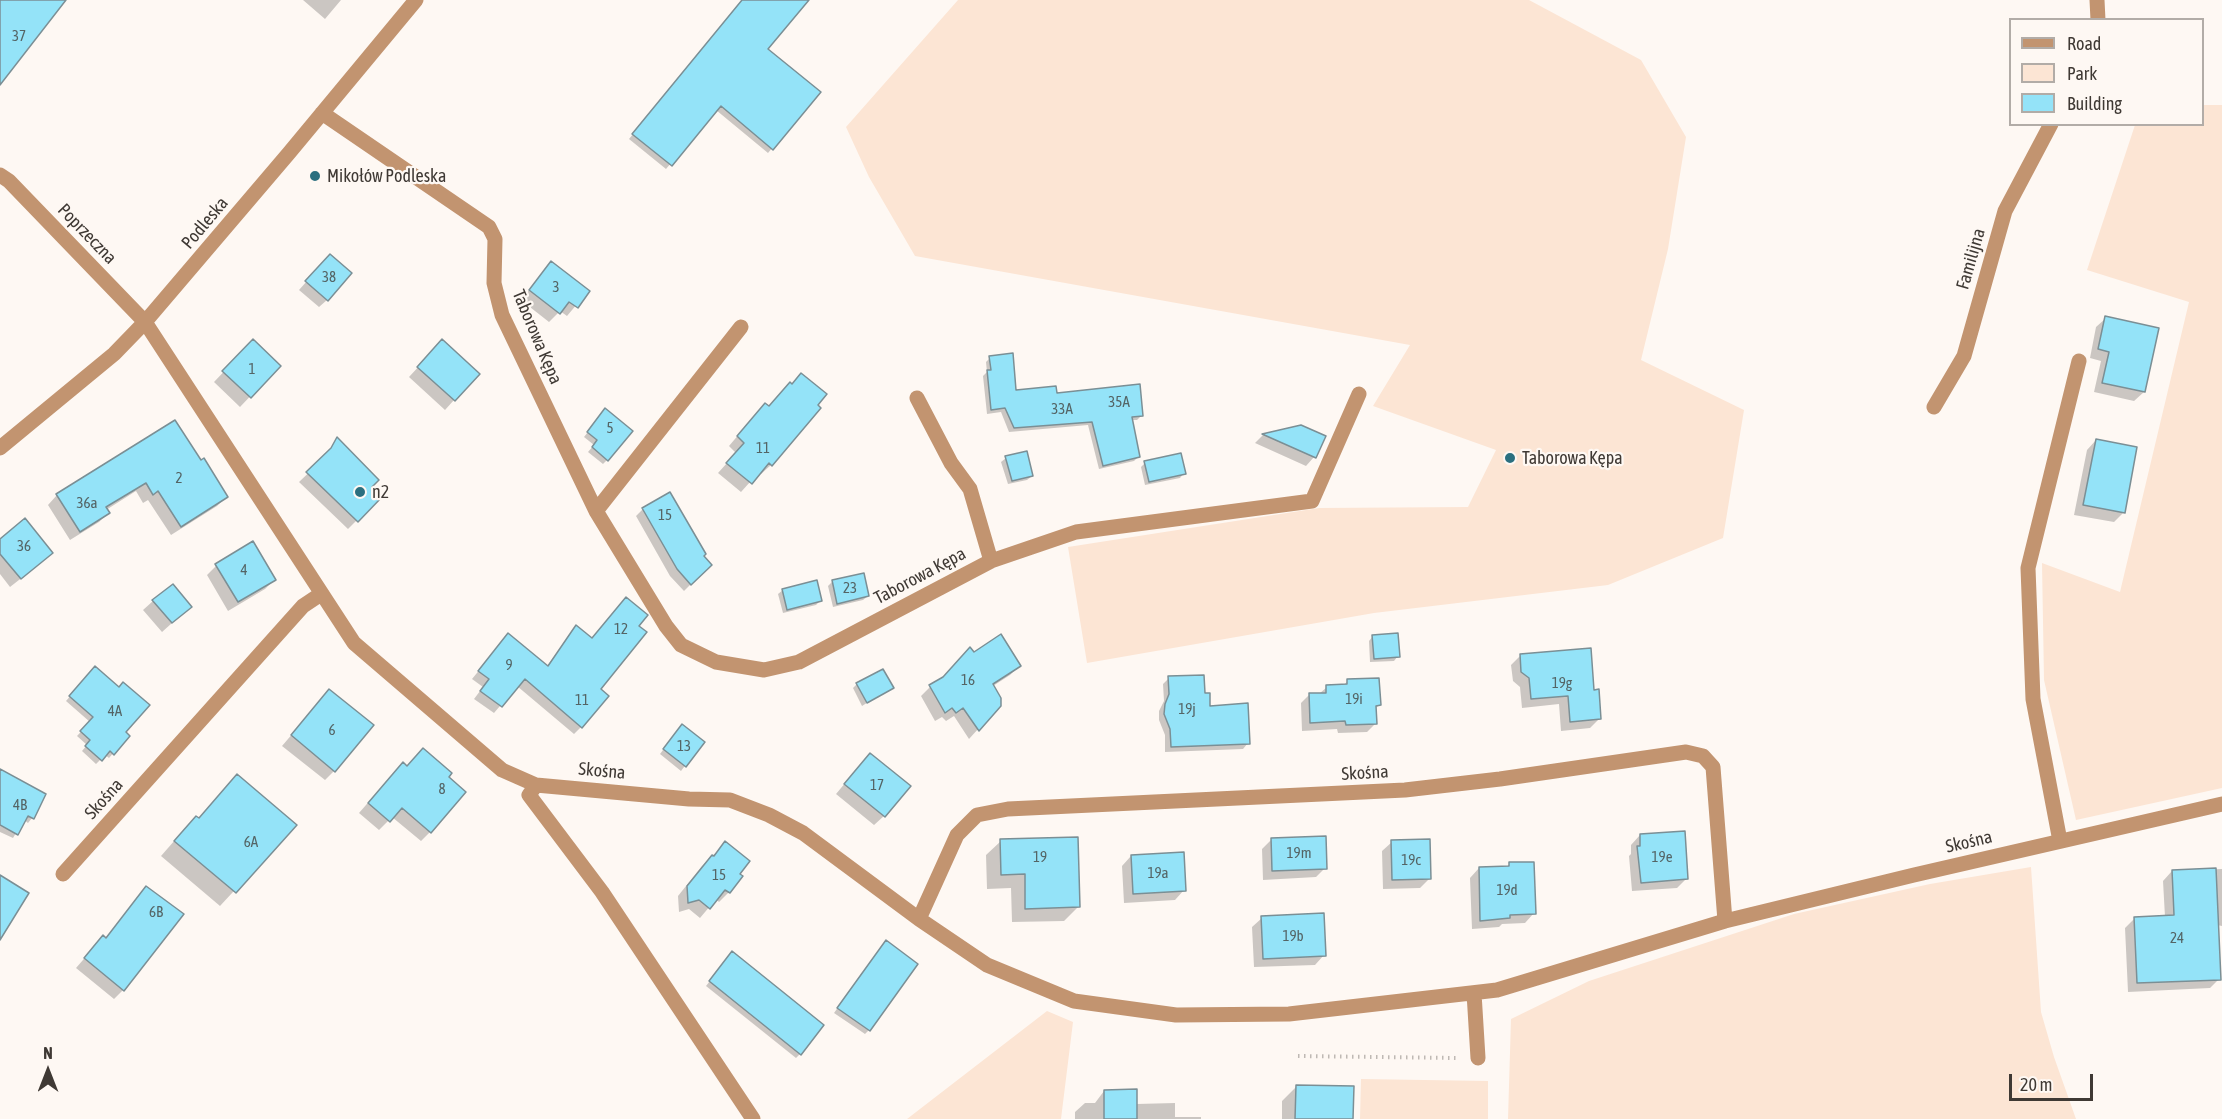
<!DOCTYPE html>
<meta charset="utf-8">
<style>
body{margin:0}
#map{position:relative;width:2222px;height:1119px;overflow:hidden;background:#fef8f3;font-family:"Asap Condensed",sans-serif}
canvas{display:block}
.legend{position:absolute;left:2009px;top:18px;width:195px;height:108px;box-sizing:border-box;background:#fef8f3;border:2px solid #b2aca7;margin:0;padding:8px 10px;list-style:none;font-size:18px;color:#3f3934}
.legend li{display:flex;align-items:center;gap:12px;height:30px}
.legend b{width:30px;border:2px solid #b2aca7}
.north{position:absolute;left:18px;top:1041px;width:60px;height:60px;-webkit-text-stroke:4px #fef8f3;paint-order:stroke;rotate:0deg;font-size:16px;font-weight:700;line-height:24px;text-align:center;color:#3f3934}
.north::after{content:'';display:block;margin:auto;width:21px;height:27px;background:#3f3934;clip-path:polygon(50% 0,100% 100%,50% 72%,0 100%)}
.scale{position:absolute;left:2009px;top:1074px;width:84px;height:27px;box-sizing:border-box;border:3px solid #3f3934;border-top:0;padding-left:8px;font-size:18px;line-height:21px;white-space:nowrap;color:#3f3934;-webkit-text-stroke:4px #fef8f3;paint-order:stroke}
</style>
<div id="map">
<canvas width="2222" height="1119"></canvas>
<ul class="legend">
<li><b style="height:8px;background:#c29470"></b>Road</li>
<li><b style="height:16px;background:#fce5d4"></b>Park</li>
<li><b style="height:16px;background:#94e3f8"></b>Building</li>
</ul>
<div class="north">N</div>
<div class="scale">20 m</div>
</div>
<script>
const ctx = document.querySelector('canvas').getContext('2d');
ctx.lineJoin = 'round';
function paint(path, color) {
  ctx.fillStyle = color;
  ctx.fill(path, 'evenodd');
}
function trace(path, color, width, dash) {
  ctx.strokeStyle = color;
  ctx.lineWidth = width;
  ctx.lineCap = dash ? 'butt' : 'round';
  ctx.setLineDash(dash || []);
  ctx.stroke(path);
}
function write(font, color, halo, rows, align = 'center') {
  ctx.font = font + ' "Asap Condensed",sans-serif';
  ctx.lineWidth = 4.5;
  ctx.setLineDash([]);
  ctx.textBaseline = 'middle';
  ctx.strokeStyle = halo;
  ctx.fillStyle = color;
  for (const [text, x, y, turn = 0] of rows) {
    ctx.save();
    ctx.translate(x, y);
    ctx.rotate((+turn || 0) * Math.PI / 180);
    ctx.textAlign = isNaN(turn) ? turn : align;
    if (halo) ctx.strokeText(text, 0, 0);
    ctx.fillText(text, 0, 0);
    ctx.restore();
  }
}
paint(new Path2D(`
 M958,0h571l112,60 45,77 -18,112 -27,111 103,50 -21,128 -115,47 -234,28 -287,50 -19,-116 251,-39 149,-1 28,-57 -123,-44 37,-61 -495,-89 -46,-79 -23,-50z
 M2203,105h19v683l-146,32 -32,-140 -2,-117 78,29 69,-290 -102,-32 48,-145 67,-1z
 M2031,867l10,145 13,45 22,62h-568l3,-100 78,-38 205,-67 136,-30z
 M1047,1011l26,11 -12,97h-154z
 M1361,1079l127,2v38h-128z`), '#fce5d4');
paint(new Path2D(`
 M303,0h38l-16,19z
 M743,0h64l-41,49 53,43 -51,61 -52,-43 -50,59 -37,-30z
 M551,263l37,28 -21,25 -7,-5 -11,11 -28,-22z
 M322,264l5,36 -8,7 -20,-17z
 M2106,318l38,74 -10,9 -40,-9 7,-31 -11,-3 6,-31z
 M253,341l26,25 -39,41 -26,-25z
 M433,351l21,49 -9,10 -36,-33z
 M990,358l25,34 41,3 86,20 -5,5h-6l8,36 -5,5 -35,8 -11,-44 -79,7 -8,-20 -14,2 -4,-38 4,-4 -1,-10z
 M790,384l-19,81 -10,9 -2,-2 -18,20 -23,-19 18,-20 -7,-7 27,-32 13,-7z
 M601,415l6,45 -4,4 -15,-12 6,-7 -10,-8z
 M1300,427l14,30 -8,9 -51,-23 8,-8z
 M337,440l33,47 10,10 -32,32 -49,-47 23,-22z
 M2096,440l27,73 -9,9 -40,-7 13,-65z
 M1006,458l26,18 -5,4 -19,4 -7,-22z
 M200,462l26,35 -9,9 -46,29 -23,-35 -5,3 -7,-12 -30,19 2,3 -9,9 -29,18 -22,-35 9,-10z
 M1145,463l39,10 -4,5 -35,7 -4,-18z
 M643,509l67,56 -26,26 -14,-15 -34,-60z
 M0,541l42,21 -32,25 -10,-13z
 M253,543l21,37 -9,9 -37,22 -21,-36 9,-9z
 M832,582l36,14 -5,4 -30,7 -5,-21z
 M783,590l37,11 -4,4 -33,8 -5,-19z
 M626,599l11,27 -38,63 -18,38 -7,7 -57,-48 -23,27 -20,-14 9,-12 -11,-8 36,-44 39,31 29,-39 15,12z
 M153,601l37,6 -28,25 -19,-22z
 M1373,636l25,20 -4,5 -24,1 -1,-21z
 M1521,655l72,36 7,27 -10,10 -29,3 -2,-27 -37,4 -2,-21 -7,-6 -2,-16z
 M1019,666l-9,9 -17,11 7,19 -31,34 -15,-23 -8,5 -4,-4 -7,4 -14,-25 9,-9 12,-8z
 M91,672l33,60 4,4 -19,22 -4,-3 -9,9 -14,-13 5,-6 -10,-9 13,-14 -24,-21z
 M1169,678l34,17 6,12 39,36 -5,6 -78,3v-17l-6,-15v-9l5,-10 -1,-17z
 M1348,681l31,24 -4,4 1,14 -9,9 -29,1 -1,-4 -35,2 -1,-28 8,-8 10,-1 8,-7 15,-1z
 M857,684l35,3 -30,19 -9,-18z
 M329,691l5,80 -9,9 -43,-34z
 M678,730l25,12 -22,29 -21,-17z
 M861,764l23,52 -10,9 -38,-31z
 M406,767l41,10 -17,55 -9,9 -29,-24 -13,13 -20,-17 34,-39z
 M237,776l58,49 -75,81 -59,-50 21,-24 14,-14 2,1z
 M0,789l44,6 -12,23 -4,5 -4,-3 -11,18 -13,-6z
 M1640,835l46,44 -9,9 -45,3 -3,-35 2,-2v-9z
 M1271,840l54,28 -9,9 -53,3 -1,-31z
 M1001,841l77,66 -14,14 -52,1 -1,-34 -24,1 -1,-34z
 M1392,842l38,36 -10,10 -37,1 -1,-38z
 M726,843l12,31 3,2 -12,16 -10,10 -3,-3 -16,19 -11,-9 -10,3 -1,-16 24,-30z
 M1131,856l53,34 -9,10 -51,3 -2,-37z
 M1510,864l24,49 -9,10 -23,1 -3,3 -27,2 -2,-51 9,-10 27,-1z
 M2222,869v57l-5,-1 2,54 -9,9 -82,4 -3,-64 10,-10 30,-1 -2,-36 9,-10z
 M147,888l-24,102 -9,9 -38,-31 27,-31 2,2z
 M1262,918l62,37 -9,10 -61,2 -2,-40z
 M882,946l-13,84 -4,4 -31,-21z
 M728,958l72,96 -4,4 -90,-72z
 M1296,1087l56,32h-70v-18z
 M1104,1091l32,13 39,-1v14h26v2h-126v-7l10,-9h10z`), '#0003');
const building = new Path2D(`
 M0,0h66l-66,85z
 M742,0h67l-41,49 53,43 -48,58 -52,-44 -49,60 -40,-32z
 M330,254l22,19 -24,28 -23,-20z
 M551,261l39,30 -12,17 -9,-6 -9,12 -31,-24z
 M2105,316l54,12 -14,64 -43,-9 7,-31 -11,-3z
 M253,339l28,27 -30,32 -29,-27z
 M442,339l38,35 -25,27 -38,-34z
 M1013,353l3,37 40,-4 1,7 83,-9 3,32 -11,1 8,40 -37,9 -11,-44 -78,6 -9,-20 -14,2 -4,-40h4l-2,-14z
 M801,373l26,21 -9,11 3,3 -49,58 -3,-3 -17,21 -26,-21 18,-20 -7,-7 28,-33 4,3 21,-24 2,2z
 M605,408l28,23 -25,30 -16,-14 5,-7 -10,-8z
 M175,420l26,40 3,-2 24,39 -47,30 -23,-36 -5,4 -7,-12 -40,24 4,6 -30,19 -24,-38z
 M1301,425l25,11 -10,22 -54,-24z
 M337,437l42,43 -7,7 10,10 -24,25 -52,-50 25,-24z
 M2096,439l41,8 -12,66 -42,-8z
 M1027,451l6,25 -21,5 -7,-25z
 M1181,453l5,21 -37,8 -5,-21z
 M670,492l36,62 -2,2 8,9 -21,20 -14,-16 -35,-61z
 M25,518l28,35 -32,26 -21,-25v-15z
 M253,541l23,39 -38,22 -23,-38z
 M864,573l5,23 -32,8 -5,-24z
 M817,580l5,21 -35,9 -5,-21z
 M173,584l19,23 -20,16 -20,-23z
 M626,597l22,18 -9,11 8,6 -46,57 8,7 -27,32 -57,-49 -23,28 -22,-16 9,-12 -11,-8 30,-38 40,33 28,-41 16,13z
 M1398,633l2,24 -26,2 -2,-24z
 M1001,634l20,32 -28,18 8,14v8l-22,25 -16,-23 -7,5 -4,-5 -7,5 -16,-28 14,-8 27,-30 4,5z
 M1591,648l3,42 5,-1 2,30 -31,3 -2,-26 -37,3 -2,-21 -8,-6 -1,-18z
 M95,666l24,21 4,-5 27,23 -24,27 4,4 -16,19 -4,-4 -8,10 -17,-15 5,-6 -10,-9 13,-14 -24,-21z
 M883,669l11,19 -27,15 -11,-20z
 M1204,675l1,18h5v13l38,-3 2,41 -79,3 -1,-18 -6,-15 1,-10 4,-10 -1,-18z
 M1379,678l2,27 -5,1 1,18 -31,1 -1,-4 -35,2 -1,-30h17v-8l21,-1v-5z
 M329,689l45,36 -39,47 -44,-37z
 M682,724l23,18 -19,25 -23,-18z
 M423,748l29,25 -3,4 17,15 -35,41 -29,-25 -12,14 -22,-19 35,-41 4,4z
 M870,753l41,33 -26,31 -41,-33z
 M0,769l46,25 -12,25 -6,-3 -10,19 -18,-10z
 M237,774l60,51 -61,68 -62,-52 22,-25 3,2z
 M1685,831l3,48 -47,4 -4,-37h3v-12z
 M1326,836l1,33 -55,2 -1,-33z
 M1078,837l2,70 -55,2v-35l-24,1 -1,-36z
 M1430,839l1,40 -39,1 -1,-40z
 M725,841l25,20 -10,13 3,2 -13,17 -5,-3 -15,19 -11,-9 -11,3 -1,-17 25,-31 2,1z
 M1184,852l2,39 -53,3 -2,-39z
 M1509,862h25l2,52 -26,1v3l-30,3 -1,-54 30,-1z
 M2216,868l5,112 -84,3 -3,-66 40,-2 -2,-45z
 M0,875l29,18 -29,47z
 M146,886l38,28 -60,77 -40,-33 19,-23 3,3z
 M1324,913l2,43 -63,3 -2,-43z
 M886,940l32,24 -48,67 -33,-23z
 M732,951l92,74 -23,30 -92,-74z
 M1296,1085l58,1 -1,33h-58z
 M1137,1089v30h-33v-29z`);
paint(building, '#94e3f8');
trace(building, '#7b8f95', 1.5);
trace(new Path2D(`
 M1298,1056l158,2`), '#bfb9b4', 4, [1.5, 4.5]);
trace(new Path2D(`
 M2097,0l1,20
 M322,113l167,114 6,12 -1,44 8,32 94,196 70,115 15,19 35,17 48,8 35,-8 192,-101 85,-29 236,-31 47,-107
 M0,175l9,6 136,141 209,321 148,127 34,15 153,14 41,1 39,15 34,18 116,86 68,46 87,36 102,14 113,-1 208,-24 228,-69 189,-46 308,-71
 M917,398l34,65 19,26 21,72
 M1934,407l30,-51 41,-145 46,-87
 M0,448l114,-94 31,-32 144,-169 127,-153
 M596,511l145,-184
 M536,785l-7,10 73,97 151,227
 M2060,841l-27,-142 -5,-131 51,-207
 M63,874l240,-268 18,-12
 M919,919l38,-84 20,-20 31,-6 397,-19 95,-11 186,-27 17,4 10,11 12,154
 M1474,993l4,65`), '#c29470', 15);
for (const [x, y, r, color] of [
 [315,176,6,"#2b6f7f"],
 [1510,458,6,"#2b6f7f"],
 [360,492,6,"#2b6f7f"]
]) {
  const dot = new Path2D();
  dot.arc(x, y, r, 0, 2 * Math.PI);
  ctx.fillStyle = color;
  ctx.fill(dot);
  trace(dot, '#fef8f3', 2);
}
write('15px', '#546465', null, [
 ["37",19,36],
 ["38",329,277],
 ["3",556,287],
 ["1",252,369],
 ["35A",1119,402],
 ["33A",1062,409],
 ["5",610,428],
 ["11",763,448],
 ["2",179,478],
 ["36a",87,503],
 ["15",665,515],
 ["36",24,546],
 ["4",244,570],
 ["23",850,588],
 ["12",621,629],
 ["9",509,665],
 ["16",968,680],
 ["19g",1562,683],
 ["19i",1354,699],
 ["11",582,700],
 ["19j",1187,709],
 ["4A",115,711],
 ["6",332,730],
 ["13",684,746],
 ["17",877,785],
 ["8",442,789],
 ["4B",20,805],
 ["6A",251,842],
 ["19m",1299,853],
 ["19",1040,857],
 ["19e",1662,857],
 ["19c",1411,860],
 ["19a",1158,873],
 ["15",719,875],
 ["19d",1507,890],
 ["6B",156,912],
 ["19b",1293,936],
 ["24",2177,938]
]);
write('18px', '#3f3934', '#fef8f3', [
 ["Mikołów Podleska",327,176],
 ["Taborowa Kępa",1522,458],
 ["n2",372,492]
], 'left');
write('18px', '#3f3934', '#fef8f3', [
 ["Podleska",205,223,-50],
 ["Poprzeczna",87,234,46],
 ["Familijna",1971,259,-74],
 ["Taborowa Kępa",537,337,67],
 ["Taborowa Kępa",920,576,-28],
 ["Skośna",602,771,5],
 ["Skośna",1365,773,-3],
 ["Skośna",104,799,-48],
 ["Skośna",1969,842,-13]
]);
</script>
